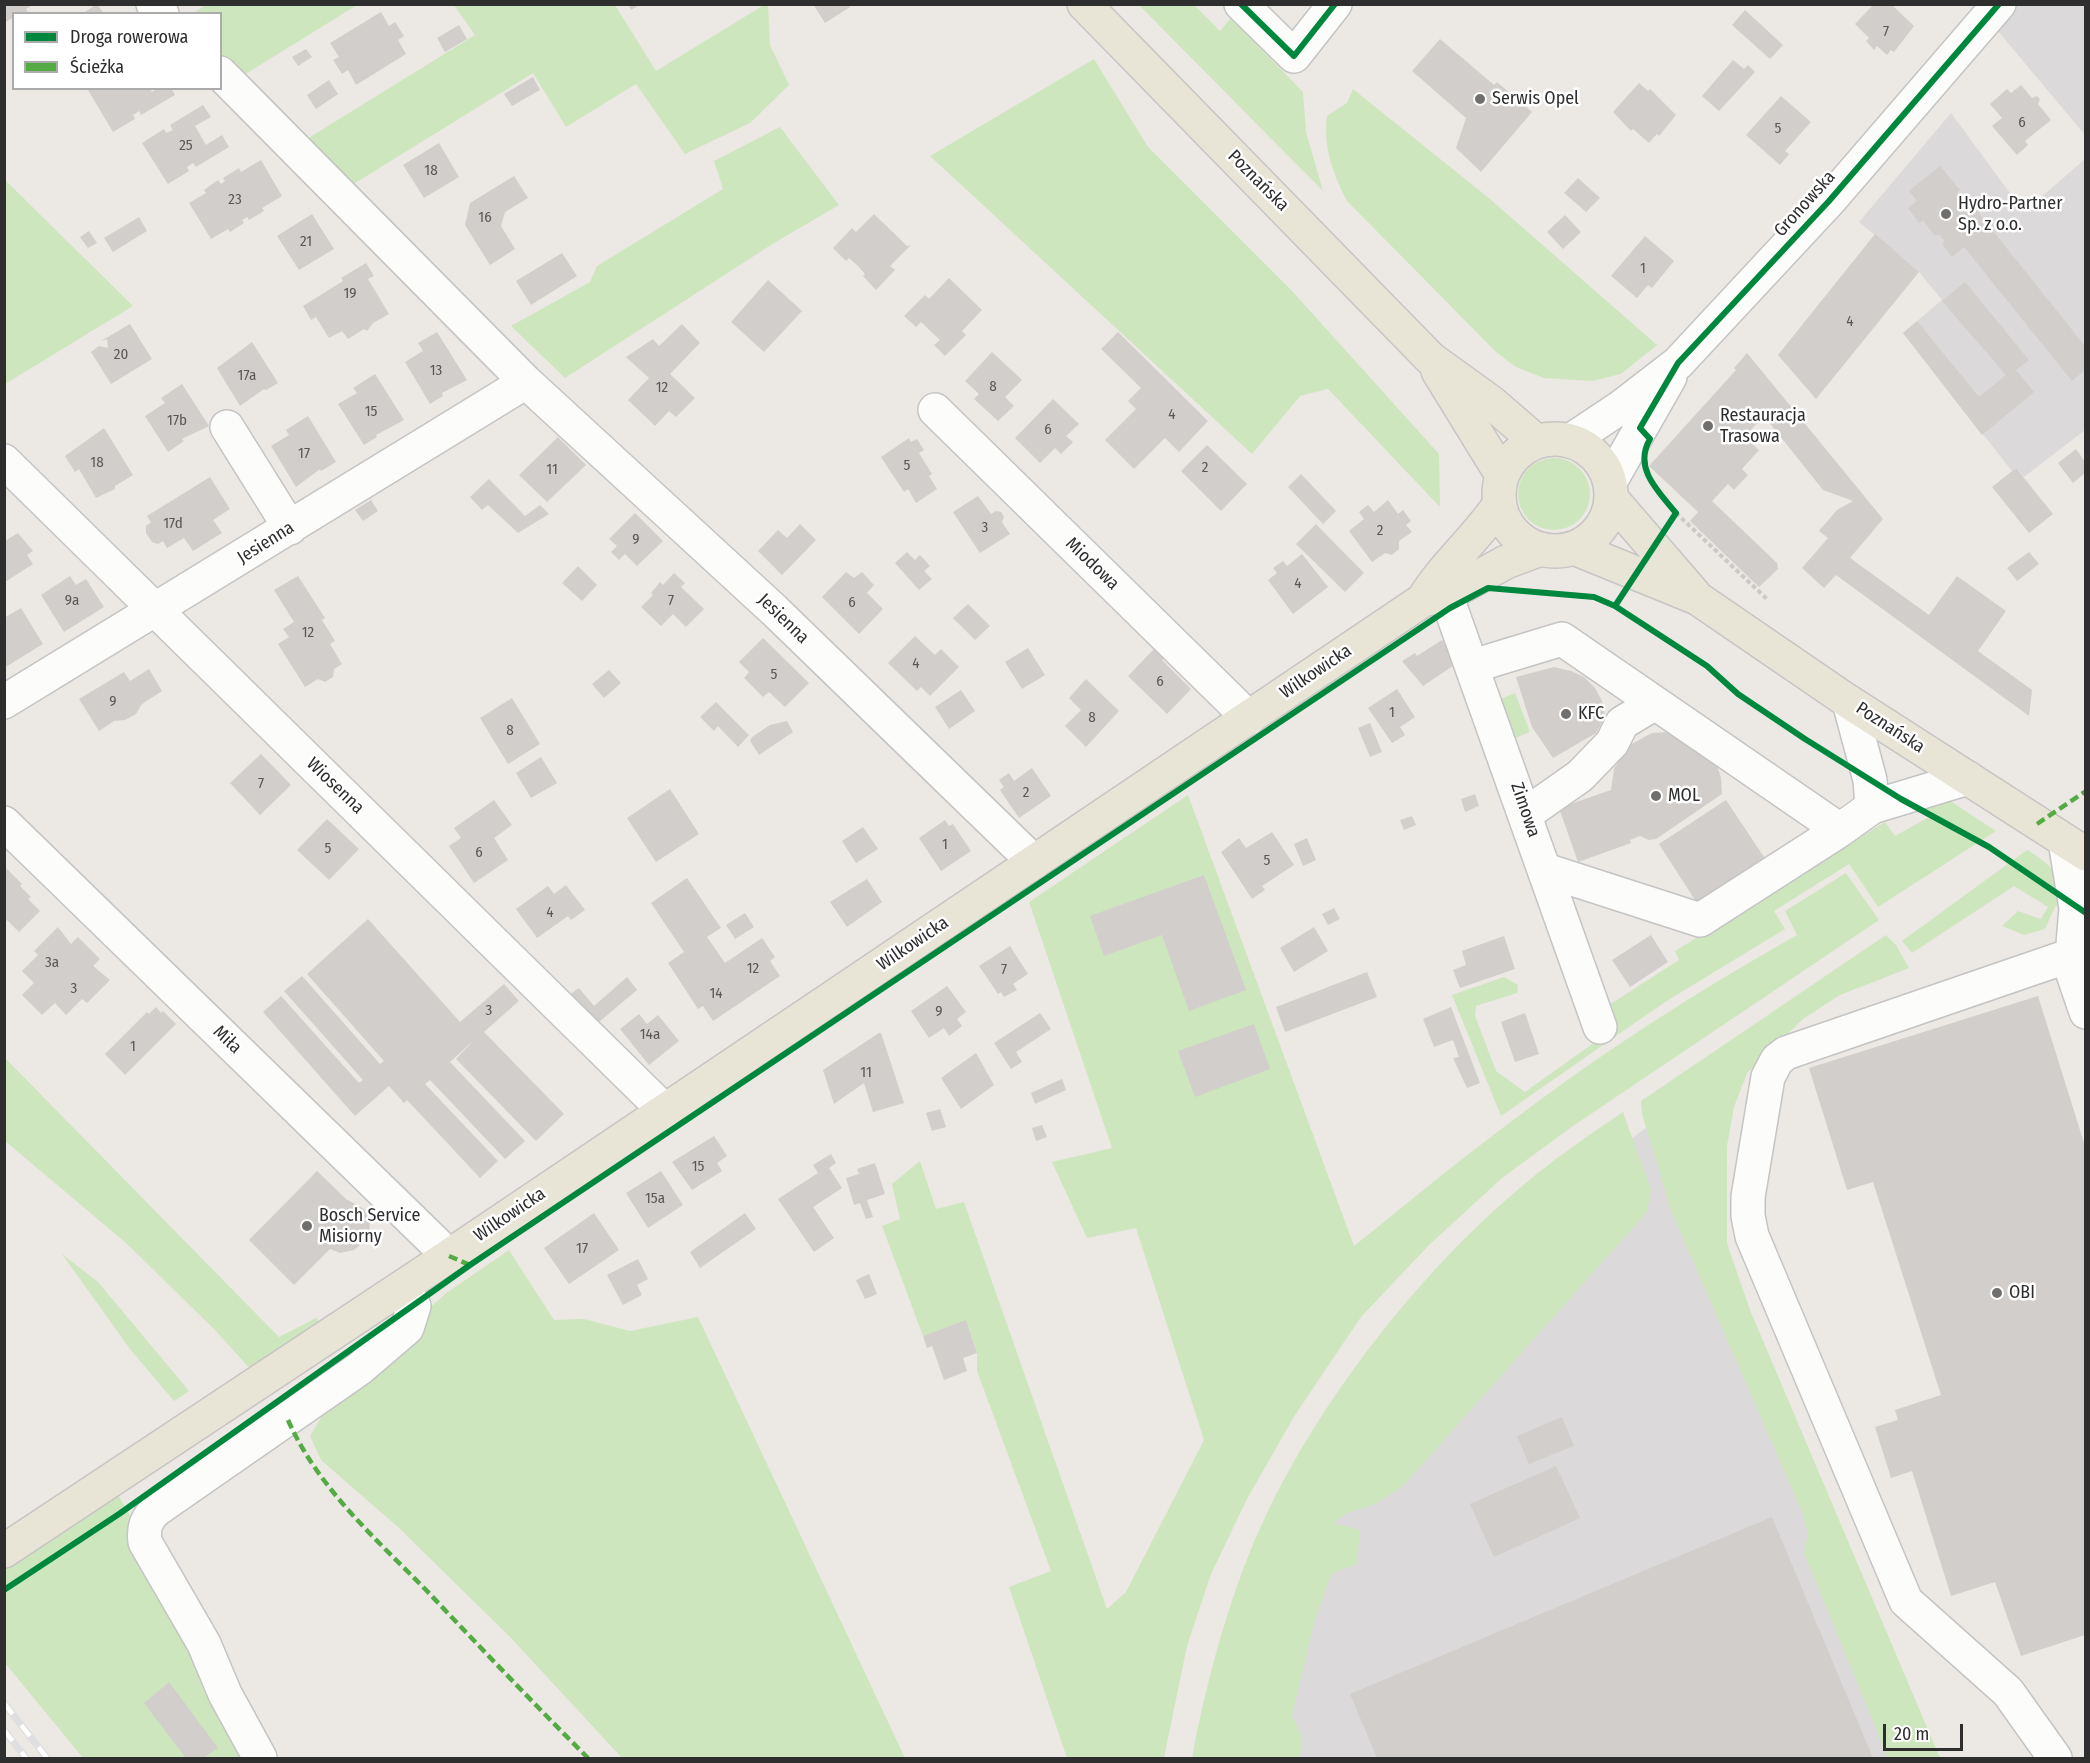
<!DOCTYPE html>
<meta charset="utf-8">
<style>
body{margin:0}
#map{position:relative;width:2090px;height:1763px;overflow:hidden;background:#ece8e4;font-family:"Fira Sans Condensed",sans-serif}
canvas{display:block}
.frame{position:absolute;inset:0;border:6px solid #2e2e2e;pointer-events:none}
.legend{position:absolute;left:12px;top:12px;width:210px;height:78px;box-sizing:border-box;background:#fff;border:2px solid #ababab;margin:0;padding:8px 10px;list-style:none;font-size:18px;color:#2e2e2e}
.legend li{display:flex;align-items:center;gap:12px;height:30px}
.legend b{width:30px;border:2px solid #ababab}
.scale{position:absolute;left:1883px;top:1724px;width:80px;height:27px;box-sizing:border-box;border:3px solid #2e2e2e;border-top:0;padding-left:8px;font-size:18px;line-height:21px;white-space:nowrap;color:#2e2e2e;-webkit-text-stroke:4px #fff;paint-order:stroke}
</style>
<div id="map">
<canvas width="2090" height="1763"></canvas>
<div class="frame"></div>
<ul class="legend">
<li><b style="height:8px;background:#00873e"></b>Droga rowerowa</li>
<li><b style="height:8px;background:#54ab44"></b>Ścieżka</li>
</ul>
<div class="scale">20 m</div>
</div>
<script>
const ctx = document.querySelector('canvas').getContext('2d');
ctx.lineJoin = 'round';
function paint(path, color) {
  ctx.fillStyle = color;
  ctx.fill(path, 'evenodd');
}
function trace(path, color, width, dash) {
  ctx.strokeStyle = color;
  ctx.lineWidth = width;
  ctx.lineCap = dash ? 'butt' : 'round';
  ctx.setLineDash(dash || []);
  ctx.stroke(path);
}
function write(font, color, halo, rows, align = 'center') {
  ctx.font = font + ' "Fira Sans Condensed",sans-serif';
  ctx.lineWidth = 5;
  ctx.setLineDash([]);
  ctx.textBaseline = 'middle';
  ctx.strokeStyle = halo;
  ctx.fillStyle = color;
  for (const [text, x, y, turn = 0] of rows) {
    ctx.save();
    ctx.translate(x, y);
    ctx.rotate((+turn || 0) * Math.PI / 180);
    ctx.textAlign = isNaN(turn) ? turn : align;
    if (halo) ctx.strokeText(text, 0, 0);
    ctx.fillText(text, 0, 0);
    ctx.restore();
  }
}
paint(new Path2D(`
 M1999,5h86v130l-98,-117z
 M1951,113l73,99 61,-53v271l-61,47 -8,-9 -4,3 -109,-138 39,-33 -23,-28 -60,-50z
 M1663,1115l271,643h-715l15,-102 313,-454z`), '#dcd9db');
paint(new Path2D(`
 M206,5h151l-126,78 -10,-10 -1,-59h-28z
 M454,5h161l41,66 108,-66h4l2,40 19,40 -39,38 -65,31 -49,-70 -70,43 -33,-54 -194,120 -45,-46 181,-112z
 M1139,5h55l26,26 11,-13 72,74 3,40 17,59z
 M1094,59l54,88 145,145 146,162 1,53 -112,-118 -28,7 -48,58 -322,-298z
 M1353,89l137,110 167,146 -36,29 -29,7 -48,-3 -28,-11 -20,-15 -149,-151c-14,-27 -24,-54 -20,-85l20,-13z
 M780,127l59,78 -65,38 -209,135 -54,-52 79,-44 7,-16 126,-77 -9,-28z
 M5,180l128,126 -128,78z
 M1518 494a36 36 0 1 1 72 0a36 36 0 1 1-72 0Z
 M1515,693l15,39 -17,7 -15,-39z
 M1188,795l166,451c50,-40 99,-81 150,-119 92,-71 192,-135 293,-192l-12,-24 61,-38 33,47 -306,206 -71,52 -73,67 -68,72 -66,98 -48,84 -36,75 -24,72 -23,112h-97l-58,-171 42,-16 -74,-200v-19l-11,-31 -43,15 -41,-110 18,-7 -8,-35 28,-23 16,48 28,-7 143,407 19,-17 78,-152 -68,-212 -49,10 -35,-76 60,-14 -83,-246z
 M1928,801h22l46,30 -118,76 -29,-43 -75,47 11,18 -120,73 -164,114 -49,-121 52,-18 14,8 -1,8 -41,13 -1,10 21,55 29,21 91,-65 -7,-22 70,-45 -4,-9 210,-129 10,14 36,-20 -16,-10z
 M2027,850c22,13 32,23 37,48l-9,9 -10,22 -21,6 -22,-9 16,-15 23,8 7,-12 -34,-21 -102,67 -10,-12z
 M1886,935l10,10 13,23 -69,27 -37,24 -56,54 -13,34 -7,39v97l23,67 190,448h-52l-84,-205 4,-19 -6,-22 -130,-299 -30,-99 -1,-13z
 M4,1057l275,280 37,-19 16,18 -71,45 -47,-52 -88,-86 -121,-102z
 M1623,1112l28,78 -4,22 -243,273 -28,19 -29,9 -14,10 27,7 -3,34 -26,10 -17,49 -22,93 10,21 -2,21h-108c14,-77 41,-176 76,-247 55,-114 150,-236 246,-318 34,-30 72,-56 109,-81z
 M509,1250l45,70 30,-1 46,12 68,-14 207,441h-283l-111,-120 -112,-110 -78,-68 -11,-24 25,-41 110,-101z
 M62,1254l36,28 91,109 -15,10 -44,-52z
 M110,1481l94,163 56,114h-177l-78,-95v-117z`), '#cee6be');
paint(new Path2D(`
 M4,4h30l-8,5 3,5h-15v3l-10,6z
 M97,4l7,10h-22z
 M628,4h13l-10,6z
 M813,4h35l2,3 -25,16z
 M1874,4h17l23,22 -20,26 -3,-2 -4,5 -10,-9 -3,4 -8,-9 3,-3 -14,-14z
 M1745,10l38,35 -13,14 -38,-34z
 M381,12l8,14 6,-4 9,14 -6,4 8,14 -50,31 -8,-15 -6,4 -9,-14 6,-3 -9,-14z
 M459,25l8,14 -22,13 -8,-14z
 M1440,39l54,46 3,-3 35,30 -51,60 -25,-24 10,-30 -54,-47z
 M306,49l6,8 -14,9 -6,-9z
 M1733,60l11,9 4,-4 7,7 -36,39 -17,-15z
 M533,77l7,13 -28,16 -8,-12z
 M329,80l9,14 -22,15 -9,-14z
 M1639,83l9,8 2,-2 26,26 -17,21 -2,-2 -8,9 -16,-14 -2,2 -18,-19z
 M2021,85l11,13 5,-2 3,3 -2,5 13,16 -26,21 3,4 -11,10 -25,-29 10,-8 -12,-14 17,-15 4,4z
 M90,88h59l3,4 6,-4h13l4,7 -34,20 -2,-4 -6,4 2,4 -22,13 -25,-42z
 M1781,96l30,26 -26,29 4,3 -9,11 -34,-30z
 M203,105l8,12 -16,9 11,19 16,-10 7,12 -33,20 -3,-4 -6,4 2,4 -21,13 -26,-41 22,-14 2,4 7,-3 -3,-5z
 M439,143l20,34 -35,21 -21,-33z
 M261,160l21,36 -20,12 2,3 -15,9 -2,-3 -5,3 2,3 -14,9 -2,-3 -17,10 -22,-36 17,-10 -2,-3 14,-10 3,4 4,-3 -2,-3 16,-10 2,4z
 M1940,166l20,24 -3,2 13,17 3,-3 112,140v24l-13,11 -108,-134 -12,10 -9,-12 1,-5 -4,-5h-6l-11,-15 -4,3 -11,-15 9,-7 -8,-10z
 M514,176l14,22 -23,14 -4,14 14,23 -25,16 -25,-40 5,-22z
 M1578,178l22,20 -14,14 -22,-19z
 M312,214l22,35 -35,21 -22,-34z
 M874,214l33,32 4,-1 -21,21 5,4 -19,20 -13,-14 2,-2 -7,-8 -9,-8 -3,3 -13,-13 19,-20 4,4z
 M1565,215l16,17 -18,17 -16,-17z
 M139,217l8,14 -34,21 -9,-14z
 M89,231l8,12 -9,5 -8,-11z
 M1875,234l44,38 -103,127 -38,-44z
 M1645,236l29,25 -22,27 -4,-3 -11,13 -26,-22z
 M562,253l15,23 -46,29 -15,-24z
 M366,263l8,13 -6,3 21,35 -16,9 -6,8 -3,-2 -16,10 -6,-8 -13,7 -13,-21 -5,3 -8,-14 40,-25 -2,-3z
 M949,278l33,32 -20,21 4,4 -21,21 -11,-11 6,-5 -19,-18 -5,5 -12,-11 21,-21 4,4z
 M768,280l34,31 -38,41 -33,-30z
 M1965,282l64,78 -13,10 18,22 -52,43 -79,-102 14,-12 62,76 27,-22 -64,-74z
 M130,324l22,35 -41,25 -20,-32 8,-6 9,2 -1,-9 -6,2z
 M682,324l18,19 -30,31 25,24 -19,19 -7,-6 -14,15 -27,-26 21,-22 -23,-21 27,-18 6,7z
 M437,332l30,48 -25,13 1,3 -13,8 -25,-42 18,-11 -5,-8z
 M1118,332l90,89 -29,31 -14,-14 -31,31 -29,-29 31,-31 -8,-8 13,-13 -40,-39z
 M252,342l26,41 -12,7 -2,-1 -24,17 -23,-38z
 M992,352l30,28 -17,17 9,9 -16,15 -24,-22 5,-5 -14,-13z
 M1747,353l136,166 -33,39 79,57 28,-39 49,35 -28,40 54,39 -3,26 -193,-141 -12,13 -22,-20 26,-30 -9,-7 18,-21 16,-9 -30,-11 -59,-74 -20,21 15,13 -17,19 6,6 -14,15 -6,-6 -16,17 65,62 1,6 -19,18 -69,-66 8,-9 -49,-46 87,-96 -2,-2z
 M375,374l29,46 -28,15 1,2 -13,8 -26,-41 19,-11 -4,-5z
 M182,384l27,42 -27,13 2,2 -16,11 -23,-36 20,-13 -4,-5z
 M1053,399l26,25 -13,12 7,6 -12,12 -6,-6 -15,15 -25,-25z
 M308,416l28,46 -15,9 -1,-2 -24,18 -25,-41 18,-11 -3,-5z
 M104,428l29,47 -18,11v3l-19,9 -17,-29 -4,3 -10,-16z
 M558,437l28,28 -39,37 -28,-27z
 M909,438l2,4 6,-3 7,11 -5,3 13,21 -3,2 8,13 -21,14 -8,-14 -4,3 -23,-35z
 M1207,445l40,39 -26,27 -40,-40z
 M2076,449l9,13v11l-12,10 -15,-20z
 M2016,468l37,46 -24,19 -37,-46z
 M1301,474l35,37 -13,13 -35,-37z
 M210,477l20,32 -17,11 9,13 -29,18 -9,-13 -17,10 -4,-7 -5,3 -6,-2 -6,-9v-7l5,-4 -4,-6z
 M489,479l36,37 15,-11 9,9 -31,19 -30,-28 -6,5 -12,-13z
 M978,496l13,18 5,-3 5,1 3,5 -2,5 8,12 -30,19 -27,-41z
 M371,500l7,11 -15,10 -8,-11z
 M1388,500l10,14 5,-4 8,11 -5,4 6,7 -13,9v8l-7,6 -7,-2 -13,9 -23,-31 15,-12 -5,-7 9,-7 6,7z
 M635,513l28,28 -26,25 -12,-12 -6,6 -8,-8 6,-6 -8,-7z
 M800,524l16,16 -34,35 -24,-24 20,-21 9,8z
 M1316,524l48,49 -19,19 -49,-48z
 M18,533l15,18 -6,4 6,9 -28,18v-41z
 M907,552l8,8 5,-5 10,11 -6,5 8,8 -13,11 -24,-27z
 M2029,552l10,12 -22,17 -10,-13z
 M1302,554l26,33 -35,27 -25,-34 9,-7 -4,-5 10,-7 4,5z
 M578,566l19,19 -15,16 -20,-18z
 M846,572l8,6 8,-6 12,13 -7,8 16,16 -24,25 -37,-37z
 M674,573l11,10 -4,4 23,22 -18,18 -13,-13 -12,12 -20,-19 12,-12 -2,-2 9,-11 3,3z
 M70,576l6,9 10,-6 18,28 -40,25 -23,-37z
 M298,576l27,42 -3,2 13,21 -5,3 12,20 -8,5 -1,8 -8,5 -7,-3 -13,8 -27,-43 11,-7 -6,-8 11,-7 -20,-32z
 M968,604l22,22 -15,14 -22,-22z
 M21,608l22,36 -39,24v-50z
 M915,636l20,19 6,-6 18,18 -29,29 -9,-9 -4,4 -29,-28z
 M763,638l46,45 -24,24 -16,-15 -6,5 -19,-19 5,-6 -10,-10z
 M1442,640l15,23 -34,23 -21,-25 13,-8 2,3z
 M1028,648l17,27 -23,14 -17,-27z
 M1155,648l10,10 -3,2 29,29 -24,25 -39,-38z
 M1554,667l17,4 13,6 11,11 7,13 3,16 -9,16 -43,25 -21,-31 -16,-50z
 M149,669l13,22 -20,13 -6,10 -11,6 -11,1 -15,10 -20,-32 45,-27 6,9z
 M609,670l12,13 -17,15 -12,-14z
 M1086,679l33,32 -33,36 -21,-21 16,-16 -12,-12z
 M1397,689l18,28 -15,10 5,8 -13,8 -24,-35z
 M961,690l14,21 -26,18 -14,-22z
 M512,698l28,46 -32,20 -28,-46z
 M716,702l33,33 -11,12 -20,-21 -4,5 -14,-14z
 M787,721l6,11 -34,23 -9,-14 2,-4 18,-12z
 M1370,723l12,29 -12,5 -12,-29z
 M1670,732l46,30 5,16 1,16 -66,45 -7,1 -9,-4 -10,4 1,3 -53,19 -19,-54 52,-18 3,-21 14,-23 24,-13z
 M261,754l30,31 -31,30 -30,-32z
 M541,757l16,26 -26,15 -15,-25z
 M1032,768l19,28 -32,22 -19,-28 4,-3 -5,-7 10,-7 5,8z
 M670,789l29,45 -43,28 -29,-44z
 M1475,794l4,12 -14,6 -4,-13z
 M494,800l18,25 -18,13 14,22 -34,23 -25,-37 12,-8 -7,-10z
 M1726,800l44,66 -68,45 -43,-67z
 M1412,816l4,9 -12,5 -4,-10z
 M327,819l32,30 -30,31 -32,-30z
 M945,820l4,6 4,-2 18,27 -30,20 -22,-33z
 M863,827l15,22 -22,14 -14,-22z
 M1272,832l22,33 -32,21 3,4 -13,9 -31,-47 18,-14 7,10z
 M1307,838l9,22 -13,6 -9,-22z
 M4,866l18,18 -2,2 11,11 -3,2 12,12 -21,21 -12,-12 -3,3z
 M1204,875l42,115 -57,21 -27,-76 -58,21 -14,-40z
 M687,878l34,50 -14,9 18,26 37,-25 13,19 -5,4 10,15 -67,45 -10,-15 -5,3 -30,-46 16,-11 -33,-49z
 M867,879l15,23 -35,25 -17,-25z
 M566,885l19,25 -14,10 -3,-4 -31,22 -21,-29 32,-23 6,8z
 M1334,908l6,11 -12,6 -6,-11z
 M745,913l9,14 -19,12 -9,-14z
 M368,919l92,103 44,-38 15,17 -35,31 80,82 -28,27 -80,-82 18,-19 -24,22 75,79 -20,18 -75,-79 -5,4 73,77 -18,17 -73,-78 -3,3 -15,-17 -34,30 -92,-104 18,-16 78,87 4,-3 -79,-89 18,-15 78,88 4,-3 -77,-87z
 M58,927l13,17 7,-7 22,22 -7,7 17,14 -23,23 -5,-4 -16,16 -11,-12 -13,12 -20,-20 12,-12 -12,-12 16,-16 -4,-4z
 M1314,927l14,24 -34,21 -14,-24z
 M1651,935l17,27 -38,25 -18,-27z
 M1504,936l11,33 -55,19 -7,-18 13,-5 -4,-14z
 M1010,946l18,28 -15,10 4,6 -13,7 -3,-5 -3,2 -19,-28z
 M1367,972l10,25 -92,35 -9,-25z
 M627,977l10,13 -44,37 -28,-29 14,-10 15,18z
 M947,986l19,26 -9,7 5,7 -13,10 -5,-8 -15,10 -18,-27z
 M2038,996l47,150v489l-64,21 -26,-74 -44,14 -39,-125 -21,7 -16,-51 23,-7 -3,-10 46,-15 -68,-213 -26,8 -38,-122z
 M156,1007l5,6 2,-2 13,13 -51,51 -20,-21 42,-42 2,2z
 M1451,1007l29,76 -13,5 -14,-30 6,-1 -6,-17 -19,7 -11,-28z
 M1040,1013l11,16 -35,23 6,10 -11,7 -17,-26z
 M1525,1013l14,41 -24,8 -14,-40z
 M639,1014l8,10 11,-9 21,26 -30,24 -29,-36z
 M1254,1024l16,45 -75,28 -17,-46z
 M879,1033h2l23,70 -31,9 -9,-29 -30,21 -11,-34z
 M976,1053l18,32 -33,24 -20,-31z
 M1062,1079l4,11 -31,14 -4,-11z
 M940,1109l6,18 -14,4 -6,-18z
 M1042,1125l5,12 -11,4 -4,-13z
 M714,1136l13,20 -10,7 5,8 -30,19 -20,-28z
 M831,1154l5,9 -7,5 13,20 -29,19 21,31 -20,14 -36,-53 40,-26 -5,-8z
 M875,1163l10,31 -18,6 6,17 -7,2 -6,-16 -6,2 -8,-27 13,-4 -2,-5z
 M317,1171l29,28 18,10 6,13 -1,10 -4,9 -11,9 -14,3 -10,-4 -36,36 -45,-45z
 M661,1171l22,34 -35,23 -22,-35z
 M594,1213l25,37 -50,34 -25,-36z
 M745,1213l11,16 -56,39 -10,-16z
 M638,1259l10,20 -11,6 5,10 -19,10 -16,-30z
 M869,1274l8,20 -12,5 -9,-19z
 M966,1320l11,33 -14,5 4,13 -23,9 -12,-34 -5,2 -4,-12z
 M1562,1417l12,29 -45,18 -12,-28z
 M1556,1466l24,52 -86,39 -24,-53z
 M1772,1517l101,241h-496l-27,-64z
 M169,1682l49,66 -15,10h-17l-42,-55z`), '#d1cecb');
const minor = new Path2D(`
 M153,4l9,10
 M1241,4l53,52 41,-52
 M220,73l306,309 248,228 260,252
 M935,410l314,308
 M227,427l63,101
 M1570,441l51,-34 57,-44 151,-162 170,-197
 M4,461l661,650
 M1610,482l60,-105
 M1446,595l154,432
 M1473,666l89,-27 278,191 32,-23 96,-29
 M4,702l522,-320
 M1849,702l21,78 2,27
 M1526,814l54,-38 32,-33 10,-20 33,-20
 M4,823l445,433
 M2065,841l11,67 -5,60 15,44
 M1545,870l155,50 140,-90
 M260,1758l-35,-64 -21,-50 -59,-102c-2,-14 1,-23 11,-32l203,-141 48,-41 7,-22 -11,-19
 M2055,1758l-47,-66 -102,-91 -154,-365 -4,-20v-19l20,-120 9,-17 9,-7 300,-103`);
const major = new Path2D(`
 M1084,4l347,355 61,44 45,39
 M1438,371l64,104
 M1499 495a56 56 0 1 1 112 0a56 56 0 1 1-112 0Z
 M1611,498l83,96
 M1574,548l123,50 152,104 237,152
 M1423,600c21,-35 53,-61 76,-95
 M4,1551l445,-295 974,-656 23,-5 60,-33 35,-13`);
trace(minor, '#c5c4c5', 36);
trace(major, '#c6c5c4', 36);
trace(new Path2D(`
 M1676,513l92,87
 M4,1590l114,-75`), '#c9c9c8', 4, [4.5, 3]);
trace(minor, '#fcfcfb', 33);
trace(major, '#e8e4d6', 33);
const rail = new Path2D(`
 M4,1703l43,55
 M4,1730l22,28`);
trace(rail, '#dfdfe1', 7);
trace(rail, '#fff', 4.5, [14]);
trace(new Path2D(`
 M2037,824l49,-33
 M449,1256l21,9
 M288,1420c30,68 87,118 138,170 53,56 107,113 162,168`), '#54ab44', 4.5, [9, 4.5]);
trace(new Path2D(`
 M1241,4l53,52 41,-52
 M1615,606l61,-93c-18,-22 -43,-45 -26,-74l-10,-11 38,-65 151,-162 170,-197
 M4,1590l115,-76 351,-249 980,-657 38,-20 106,9 21,9 92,60 31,28 67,45 96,60 88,48 97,66`), '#00873e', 6);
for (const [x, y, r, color] of [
 [1480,99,6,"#706f6e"],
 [1946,214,6,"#706f6e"],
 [1708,426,6,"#706f6e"],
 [1566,714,6,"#706f6e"],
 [1656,796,6,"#706f6e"],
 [307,1226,6,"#706f6e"],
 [1997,1293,6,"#706f6e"]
]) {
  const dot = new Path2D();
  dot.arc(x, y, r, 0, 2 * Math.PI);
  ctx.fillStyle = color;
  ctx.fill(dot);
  trace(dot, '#fff', 2);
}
write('15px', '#585857', null, [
 ["7",1886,32],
 ["6",2022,123],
 ["5",1778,129],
 ["25",186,146],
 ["18",431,171],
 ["23",235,200],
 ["16",485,218],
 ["21",306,242],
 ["1",1643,269],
 ["19",350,294],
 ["4",1850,322],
 ["20",121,355],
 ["13",436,371],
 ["17a",247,376],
 ["8",993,387],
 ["12",662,388],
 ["15",371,412],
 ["4",1172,415],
 ["17b",177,421],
 ["6",1048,430],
 ["17",304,454],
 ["18",97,463],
 ["5",907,466],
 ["2",1205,468],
 ["11",552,470],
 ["17d",173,524],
 ["3",985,528],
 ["2",1380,531],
 ["9",636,540],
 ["4",1298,584],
 ["9a",72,601],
 ["7",671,601],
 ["6",852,603],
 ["12",308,633],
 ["4",916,664],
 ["5",774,675],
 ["6",1160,682],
 ["9",113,702],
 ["1",1392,713],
 ["8",1092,718],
 ["8",510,731],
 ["7",261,784],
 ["2",1026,793],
 ["1",945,845],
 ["5",328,849],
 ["6",479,853],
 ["5",1267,861],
 ["4",550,913],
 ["3a",52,963],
 ["12",753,969],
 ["7",1004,970],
 ["3",74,989],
 ["14",716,994],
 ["3",489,1011],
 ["9",939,1012],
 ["14a",650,1035],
 ["1",133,1047],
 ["11",866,1073],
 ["15",698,1167],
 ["15a",655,1199],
 ["17",582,1249]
]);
write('18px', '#2e2e2e', '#fff', [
 ["Serwis Opel",1492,99],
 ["Hydro-Partner",1958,204],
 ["Sp. z o.o.",1958,225],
 ["Restauracja",1720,416],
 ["Trasowa",1720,437],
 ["KFC",1578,714],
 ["MOL",1668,796],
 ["Bosch Service",319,1216],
 ["Misiorny",319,1237],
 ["OBI",2009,1293]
], 'left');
write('18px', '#2e2e2e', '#fff', [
 ["Poznańska",1258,181,45],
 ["Gronowska",1805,204,-48],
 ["Jesienna",266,543,-32],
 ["Miodowa",1092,564,44],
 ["Jesienna",783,619,44],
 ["Wilkowicka",1316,672,-34],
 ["Poznańska",1890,728,33],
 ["Wiosenna",335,786,44],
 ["Zimowa",1525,810,71],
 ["Wilkowicka",913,944,-34],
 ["Miła",227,1040,44],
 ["Wilkowicka",510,1215,-34]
]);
</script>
